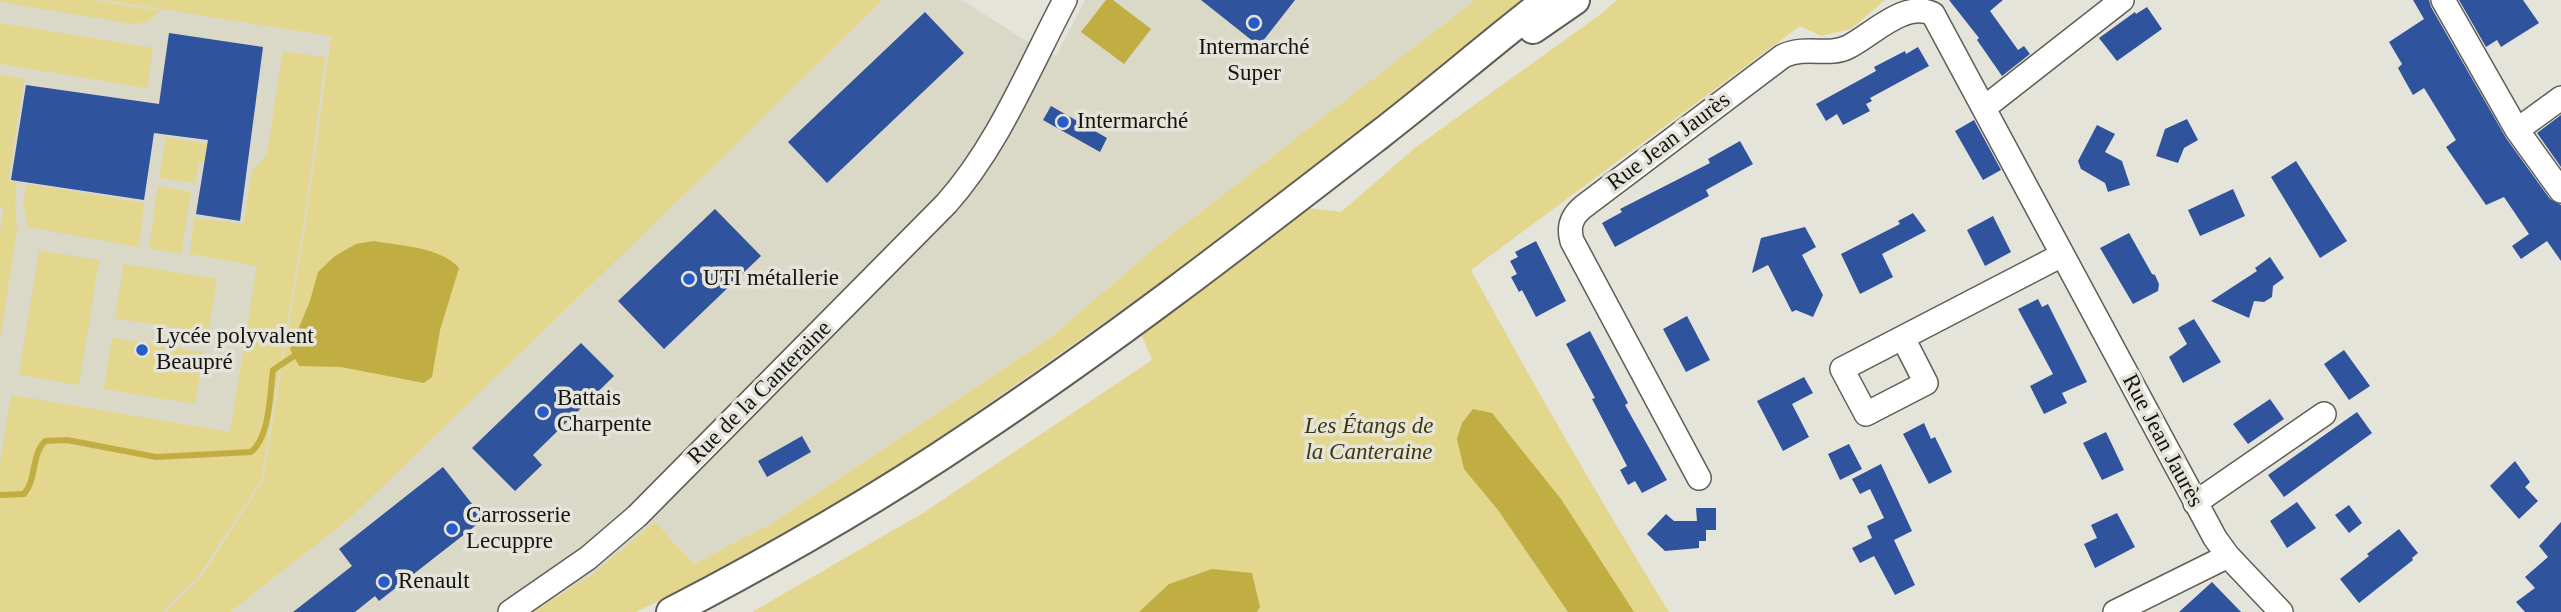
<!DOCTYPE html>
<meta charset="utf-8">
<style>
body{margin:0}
canvas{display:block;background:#e5e4da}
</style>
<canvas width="2561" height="612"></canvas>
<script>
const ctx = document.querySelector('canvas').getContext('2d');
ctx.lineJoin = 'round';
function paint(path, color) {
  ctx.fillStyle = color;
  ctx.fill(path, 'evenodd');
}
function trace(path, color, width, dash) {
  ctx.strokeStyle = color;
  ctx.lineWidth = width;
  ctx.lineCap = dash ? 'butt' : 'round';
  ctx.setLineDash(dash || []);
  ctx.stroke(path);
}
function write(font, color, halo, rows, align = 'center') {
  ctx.font = font + ' Georgia,serif';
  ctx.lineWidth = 7;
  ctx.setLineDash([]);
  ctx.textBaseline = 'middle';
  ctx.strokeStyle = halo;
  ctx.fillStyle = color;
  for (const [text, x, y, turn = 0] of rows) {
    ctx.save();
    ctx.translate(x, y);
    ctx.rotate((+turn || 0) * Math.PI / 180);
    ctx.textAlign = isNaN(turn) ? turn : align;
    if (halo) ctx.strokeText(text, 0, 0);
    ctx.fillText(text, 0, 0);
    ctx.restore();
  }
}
paint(new Path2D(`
 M0,0h104l227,35 -25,186 -43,259 -63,99 -35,33h-165z
 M882,0h80l58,37 36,19 29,-56h390l-313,242 -111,95 -277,185 -80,42 -39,-42 -62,52 -60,38h-303l119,-93 365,-353z`), '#dad8c7');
paint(new Path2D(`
 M0,0h93l66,11c-7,12 -18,13 -32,12l-127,-21z
 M104,0h778l-168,166 -365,353 -119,93h-65l35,-33 63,-99 43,-259 25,-185z
 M1475,0h54l-60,50 -249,191 -340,239 -143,82 -101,50h-103l60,-38 62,-52 39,42 80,-42 277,-185 111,-95z
 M1617,0h268l-34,29 -30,7 -21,-10 -329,244c63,116 129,230 198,342h-917l171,-99 229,-153 -12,-29 160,-124 41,5 75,-65 185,-133z
 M0,23l153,25 -6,40 -147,-24z
 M283,51l42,7 -21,163 -43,259 -63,97 -36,35h-162v-148l11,-69 219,37 27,-166 -67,-12 4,-36 50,6 8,-53 15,-17z
 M0,75l24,4 -16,102 9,2 -2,22 2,24 -17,111v-108l4,-23 -4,-1z
 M166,137l83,14 -11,16 -39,-5 -4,21 -36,-5z
 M27,184l117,19 -5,44 -111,-20 -5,-24z
 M158,186l33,6 -10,62 -32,-6z
 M39,251l60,9 -20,125 -60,-10z
 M124,264l93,15 -9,54 -93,-15z
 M112,338l92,14 -9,52 -91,-15z`), '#e3d68d');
paint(new Path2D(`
 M1106,0h7l38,29 -27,35 -43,-32z
 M374,241c27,5 67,6 85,27l-19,62 -8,47 -8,6 -83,-16 -42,-1 -9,-17 20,-48 8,-29 17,-16 21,-12z
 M1473,409l19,4 69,86 73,113h-66l-70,-102 -34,-41 -7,-30 5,-16z
 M1212,569l40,4 8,34 -3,5h-118l30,-28z`), '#c0ae43');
trace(new Path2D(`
 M0,495l24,-1c13,-15 7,-39 21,-53l22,-1 89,17 95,-5c19,-15 19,-59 22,-82l21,-14`), '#c0ae43', 6);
paint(new Path2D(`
 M1201,0h94l-36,46z
 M1949,0h54l-13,11 28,39 6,-4 6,8 -28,22 -25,-36 2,-2z
 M2413,0h16l2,7 75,131 44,61 11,6v56l-14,-20 -26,18 -9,-13 17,-12 -25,-37 -18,8 -40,-58 10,-7 -32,-52 -11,7 -9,-16 -6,-11 4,-4 -13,-22 35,-23z
 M2459,0h64l16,23 -38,24 -4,-7 -11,7z
 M2147,7l15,22 -45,32 -18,-23 36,-26 1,2z
 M925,12l39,41 -137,130 -39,-41z
 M169,33l94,14 -23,174 -44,-7 12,-74 -54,-7 -10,67 -133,-20 15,-95 133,19z
 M1918,47l11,19 -59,32 2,3 -6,3 4,7 -27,14 -6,-11 -11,7 -10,-17 60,-33 -2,-4 31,-16 1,3z
 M1051,106l56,32 -7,14 -57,-32z
 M2561,115v52l-24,-34z
 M2187,119l11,21 -14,8 -6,15 -22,-7 9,-27z
 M1974,120l27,50 -18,10 -28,-49z
 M2097,125l18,9 -10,18 17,9 8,24 -22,7 -3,-9 -24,-14 -3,-8z
 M1740,141l13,23 -47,26 3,6 -94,51 -13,-24 20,-11 -2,-3 90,-46 -2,-4z
 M2296,161l51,80 -27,17 -49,-81z
 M2233,189l12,27 -45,20 -12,-26z
 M715,209l46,47 -97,93 -46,-48z
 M1913,213l13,18 -44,23 11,23 -33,17 -19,-40 59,-30 -2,-3z
 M1993,216l18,36 -26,14 -18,-36z
 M1805,227l11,20 -14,8 21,40 -10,22 -17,-7 -4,2 -24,-47 -16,8 9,-35z
 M2129,233l23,41 3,1 4,9 -1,7 -25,13 -33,-56z
 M1536,241l30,60 -30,16 -14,-27 -3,2 -8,-15 6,-3 -7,-13 8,-4 -3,-5z
 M2270,257l14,21 -11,8 -1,11 -8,5 -10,-1 -5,17 -38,-17 46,-30 -2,-3z
 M2038,299l4,8 6,-3 39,78 -25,11 5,10 -23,11 -14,-28 23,-12 -35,-65z
 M1687,316l23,44 -24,12 -23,-43z
 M2194,319l27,43 -38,21 -14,-26 18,-13 -9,-16z
 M1590,331l38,72 -3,2 42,75 -25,13 -7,-12 -7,4 -8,-15 7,-4 -35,-67 3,-1 -29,-54z
 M581,343l33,33 -81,79 9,10 -27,26 -43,-43z
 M2344,350l26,36 -21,14 -25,-36z
 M1804,377l9,16 -21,11 17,33 -26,14 -26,-50z
 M2270,399l14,20 -36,25 -15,-20z
 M2357,412l15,21 -88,64 -16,-22z
 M1924,423l7,16 4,-2 17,35 -23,12 -26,-50z
 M2106,432l18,38 -22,10 -19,-37z
 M802,436l9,16 -44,25 -9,-16z
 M1849,444l13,25 -22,11 -12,-26z
 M2515,461l15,21 -5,5 13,14 -19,18 -29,-33z
 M1881,464l31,67 -18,9 21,45 -20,10 -21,-39 -14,7 -8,-15 20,-10 -5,-12 17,-8 -14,-29 -10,5 -8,-15z
 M443,467l41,52 -105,82 -4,-5 -20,16h-62l59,-46 -13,-17z
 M2297,502l19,26 -29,20 -17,-27z
 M2349,505l13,18 -13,10 -14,-18z
 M1696,508h20v22h-10v11h-7v7l-34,3 -18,-17 19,-20 8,7h23z
 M2117,513l18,34 -40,21 -11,-24 13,-6 -6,-13z
 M2561,522v90h-36l-9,-10 19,-14 -10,-11 23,-20 -9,-11z
 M2399,529l19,24 -6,5 1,2 -54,43 -19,-24 29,-23 -2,-2z
 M2212,582l29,30h-62z`), '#2f539d');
const minor = new Path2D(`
 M2443,0l74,130 44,61
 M1984,108l138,-108
 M2517,130l44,-32
 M1903,338l23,45 -60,31 -24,-45 220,-114
 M1699,478l-127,-237c-4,-14 -1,-24 11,-34l200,-151c24,-11 45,1 65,-9 24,-12 57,-47 85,-33l282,524 13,18 53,56
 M2195,503l129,-89
 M510,612l78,-54 49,-42 309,-312c52,-58 83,-136 119,-204
 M2115,612l113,-56`);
const major = new Path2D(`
 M1533,29l42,-29
 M671,612c104,-54 205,-112 301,-177 140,-93 274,-197 407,-300 57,-44 111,-91 168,-135`);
trace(minor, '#5f5e56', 26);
trace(major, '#5f5e56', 32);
trace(minor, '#fff', 23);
trace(major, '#fff', 28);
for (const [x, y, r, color] of [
 [1254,23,7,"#285bc9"],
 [1063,122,7,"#285bc9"],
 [689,279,7,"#285bc9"],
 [142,350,7,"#285bc9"],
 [543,412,7,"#285bc9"],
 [452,529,7,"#285bc9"],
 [384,582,7,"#285bc9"]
]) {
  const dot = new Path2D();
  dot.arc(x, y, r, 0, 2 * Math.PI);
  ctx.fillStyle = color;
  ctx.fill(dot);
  trace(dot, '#e5e4da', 2.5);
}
write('23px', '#151411', '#e5e4da', [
 ["Intermarché",1254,48,"center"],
 ["Super",1254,74,"center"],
 ["Intermarché",1077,122],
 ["UTI métallerie",703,279],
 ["Lycée polyvalent",156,337],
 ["Beaupré",156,363],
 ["Battais",557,399],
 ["Charpente",557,425],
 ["Carrosserie",466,516],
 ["Lecuppre",466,542],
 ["Renault",398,582]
], 'left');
write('23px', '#151411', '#e5e4da', [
 ["Rue Jean Jaurès",1669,142,-37],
 ["Rue de la Canteraine",760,393,-45],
 ["Rue Jean Jaurès",2162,441,62]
]);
write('italic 23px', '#3f380a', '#e5e4da', [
 ["Les Étangs de",1369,427],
 ["la Canteraine",1369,453]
]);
</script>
